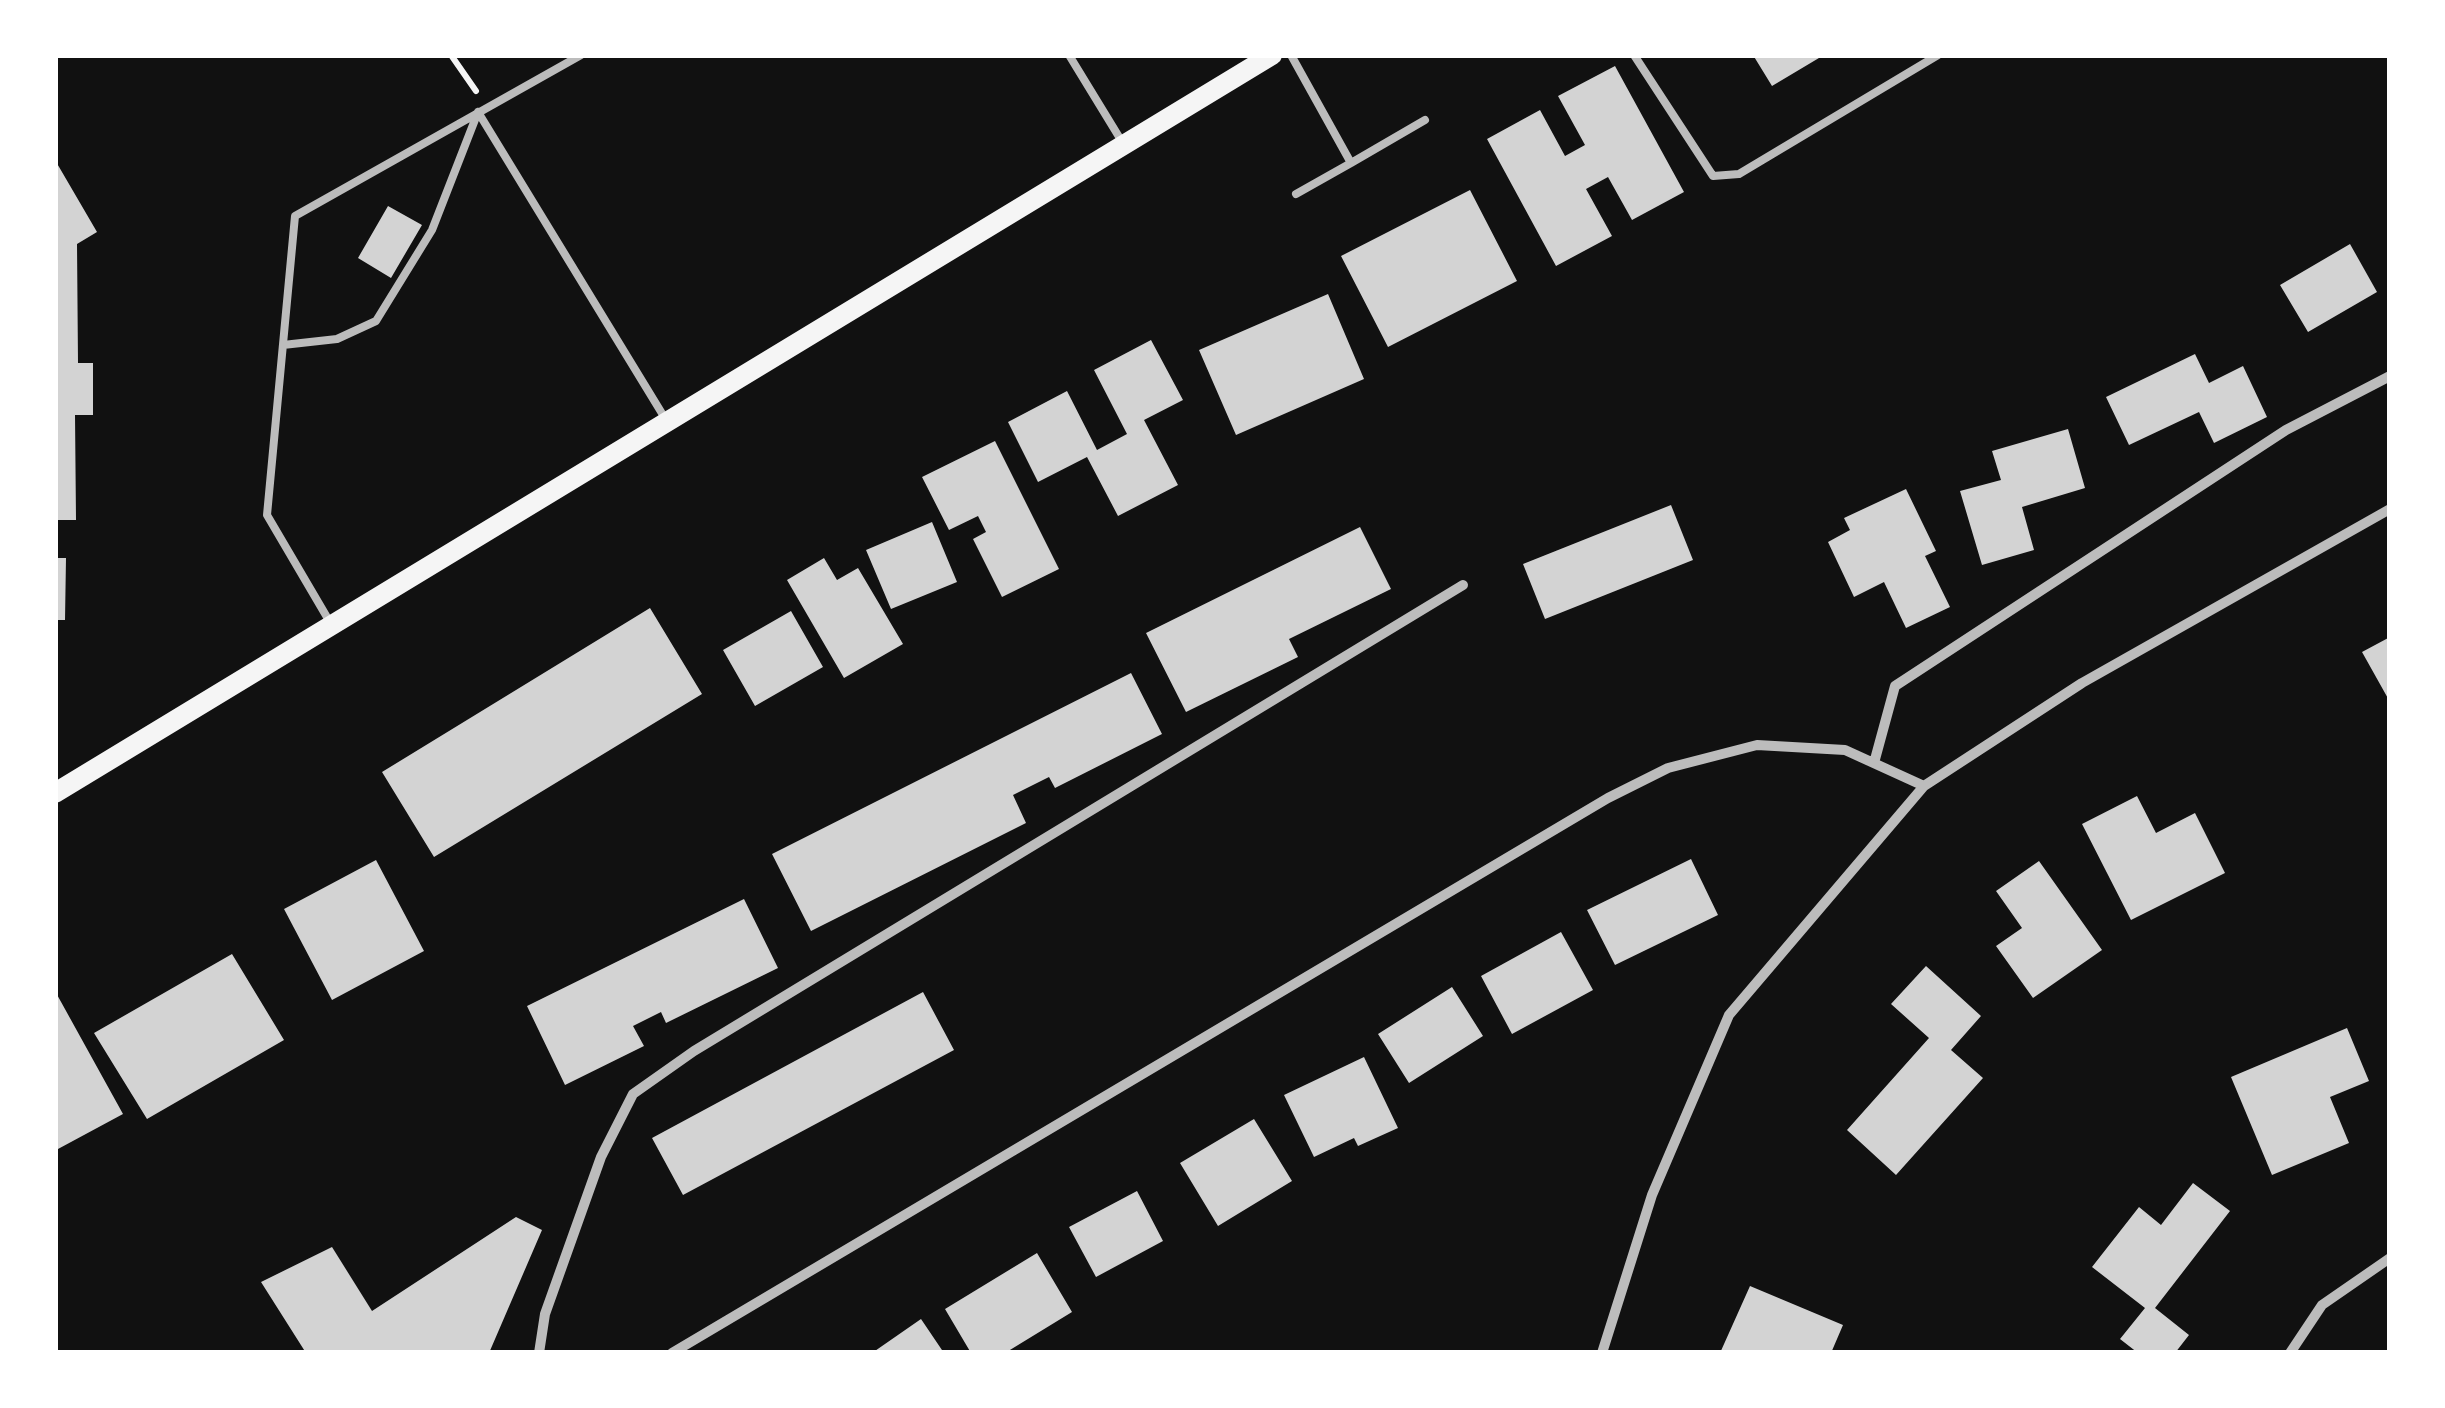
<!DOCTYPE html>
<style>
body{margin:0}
#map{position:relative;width:2445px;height:1408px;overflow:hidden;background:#111;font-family:"Work Sans",sans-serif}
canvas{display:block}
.frame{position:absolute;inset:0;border:58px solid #fff;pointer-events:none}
</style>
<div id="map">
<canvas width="2445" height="1408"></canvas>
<div class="frame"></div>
</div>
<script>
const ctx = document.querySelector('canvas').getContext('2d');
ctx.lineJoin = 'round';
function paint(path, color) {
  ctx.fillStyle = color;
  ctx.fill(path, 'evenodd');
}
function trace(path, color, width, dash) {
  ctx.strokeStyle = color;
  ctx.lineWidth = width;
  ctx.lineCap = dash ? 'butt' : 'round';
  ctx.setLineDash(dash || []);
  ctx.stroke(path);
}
paint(new Path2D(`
 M1753,55h71l-52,31z
 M1615,66l69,126 -52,28 -24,-43 -22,12 26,47 -56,30 -69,-127 53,-29 25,46 20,-11 -27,-49z
 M55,160l42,72 -20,12 1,119h15v52h-18l1,105h-21z
 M1470,190l47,91 -129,66 -47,-91z
 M388,206l34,19 -31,53 -33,-20z
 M2350,244l27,48 -69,40 -28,-47z
 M1328,294l36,85 -128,56 -37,-85z
 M1151,340l32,60 -39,20 34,65 -60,31 -31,-59 -49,25 -30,-60 59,-31 30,59 30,-16 -33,-64z
 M2195,354l14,29 34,-17 24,51 -53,26 -15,-31 -70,33 -23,-48z
 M2068,429l17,59 -63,19 12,43 -52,15 -22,-74 41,-11 -9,-29z
 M995,441l64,128 -57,28 -29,-58 13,-7 -8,-16 -29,14 -27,-53z
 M1906,489l30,62 -11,5 25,51 -44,21 -22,-46 -30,15 -26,-55 22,-12 -6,-12z
 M1671,505l22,55 -148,59 -22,-55z
 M932,522l25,60 -66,27 -25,-59z
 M1360,527l31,62 -102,50 9,18 -112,55 -40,-79z
 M55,558h11l-1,62h-10z
 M824,558l13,22 21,-12 45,76 -59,34 -57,-98z
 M650,608l52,86 -268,163 -52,-85z
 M791,611l32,56 -68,39 -32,-56z
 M2390,637v65l-28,-50z
 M1131,673l31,61 -107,54 -6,-11 -36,18 13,28 -215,108 -39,-77z
 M2137,796l19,37 39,-20 30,60 -94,47 -49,-96z
 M1691,859l27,56 -103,50 -28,-55z
 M376,860l48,91 -92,49 -48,-91z
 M2039,861l63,89 -69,48 -37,-52 26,-18 -26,-37z
 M744,899l34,69 -112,55 -5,-11 -28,14 11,20 -79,39 -38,-79z
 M1561,932l32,58 -81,44 -31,-58z
 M232,954l52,86 -137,79 -53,-86z
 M1926,966l55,50 -30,34 32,28 -87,97 -49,-45 82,-92 -38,-34z
 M1452,987l31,49 -74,47 -31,-49z
 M55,991l68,123 -65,35 -3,-5z
 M923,992l31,58 -271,145 -31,-57z
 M2347,1028l22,53 -39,16 19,46 -77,32 -41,-98z
 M1364,1057l34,71 -40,18 -4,-8 -40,19 -30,-62z
 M1254,1119l38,62 -74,45 -38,-63z
 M2193,1183l37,28 -75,97 34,27 -14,18h-37l-18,-14 25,-31 -53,-41 47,-60 22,18z
 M1137,1191l26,50 -67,36 -27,-50z
 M516,1217l26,13 -53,123h-183l-45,-71 71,-35 40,64z
 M1037,1253l35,59 -67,41h-34l-26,-44z
 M1750,1286l93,39 -12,28h-111z
 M921,1319l23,34h-72z`), '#d3d3d3');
trace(new Path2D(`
 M451,55l25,36`), '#f5f5f5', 6);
trace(new Path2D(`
 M1069,55l55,90
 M1291,55l60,108 -55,31
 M1634,55l79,121 26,-2 199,-119
 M478,112l188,308
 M1351,163l74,-43
 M283,345l54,-6 39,-18 56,-91 46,-118
 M331,624l-64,-109 28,-299 286,-161`), '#bcbcbc', 8);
trace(new Path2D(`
 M1874,763l21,-77 391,-256 104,-54
 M539,1353l6,-39 56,-157 32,-63 61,-43 769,-466
 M672,1353l936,-555 60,-30 89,-23 88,5 79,36
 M1602,1353l50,-158 77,-180 195,-229 158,-103 308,-174
 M2290,1353l32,-48 68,-47`), '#bcbcbc', 10);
trace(new Path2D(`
 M55,793l1217,-738`), '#f5f5f5', 20);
</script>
